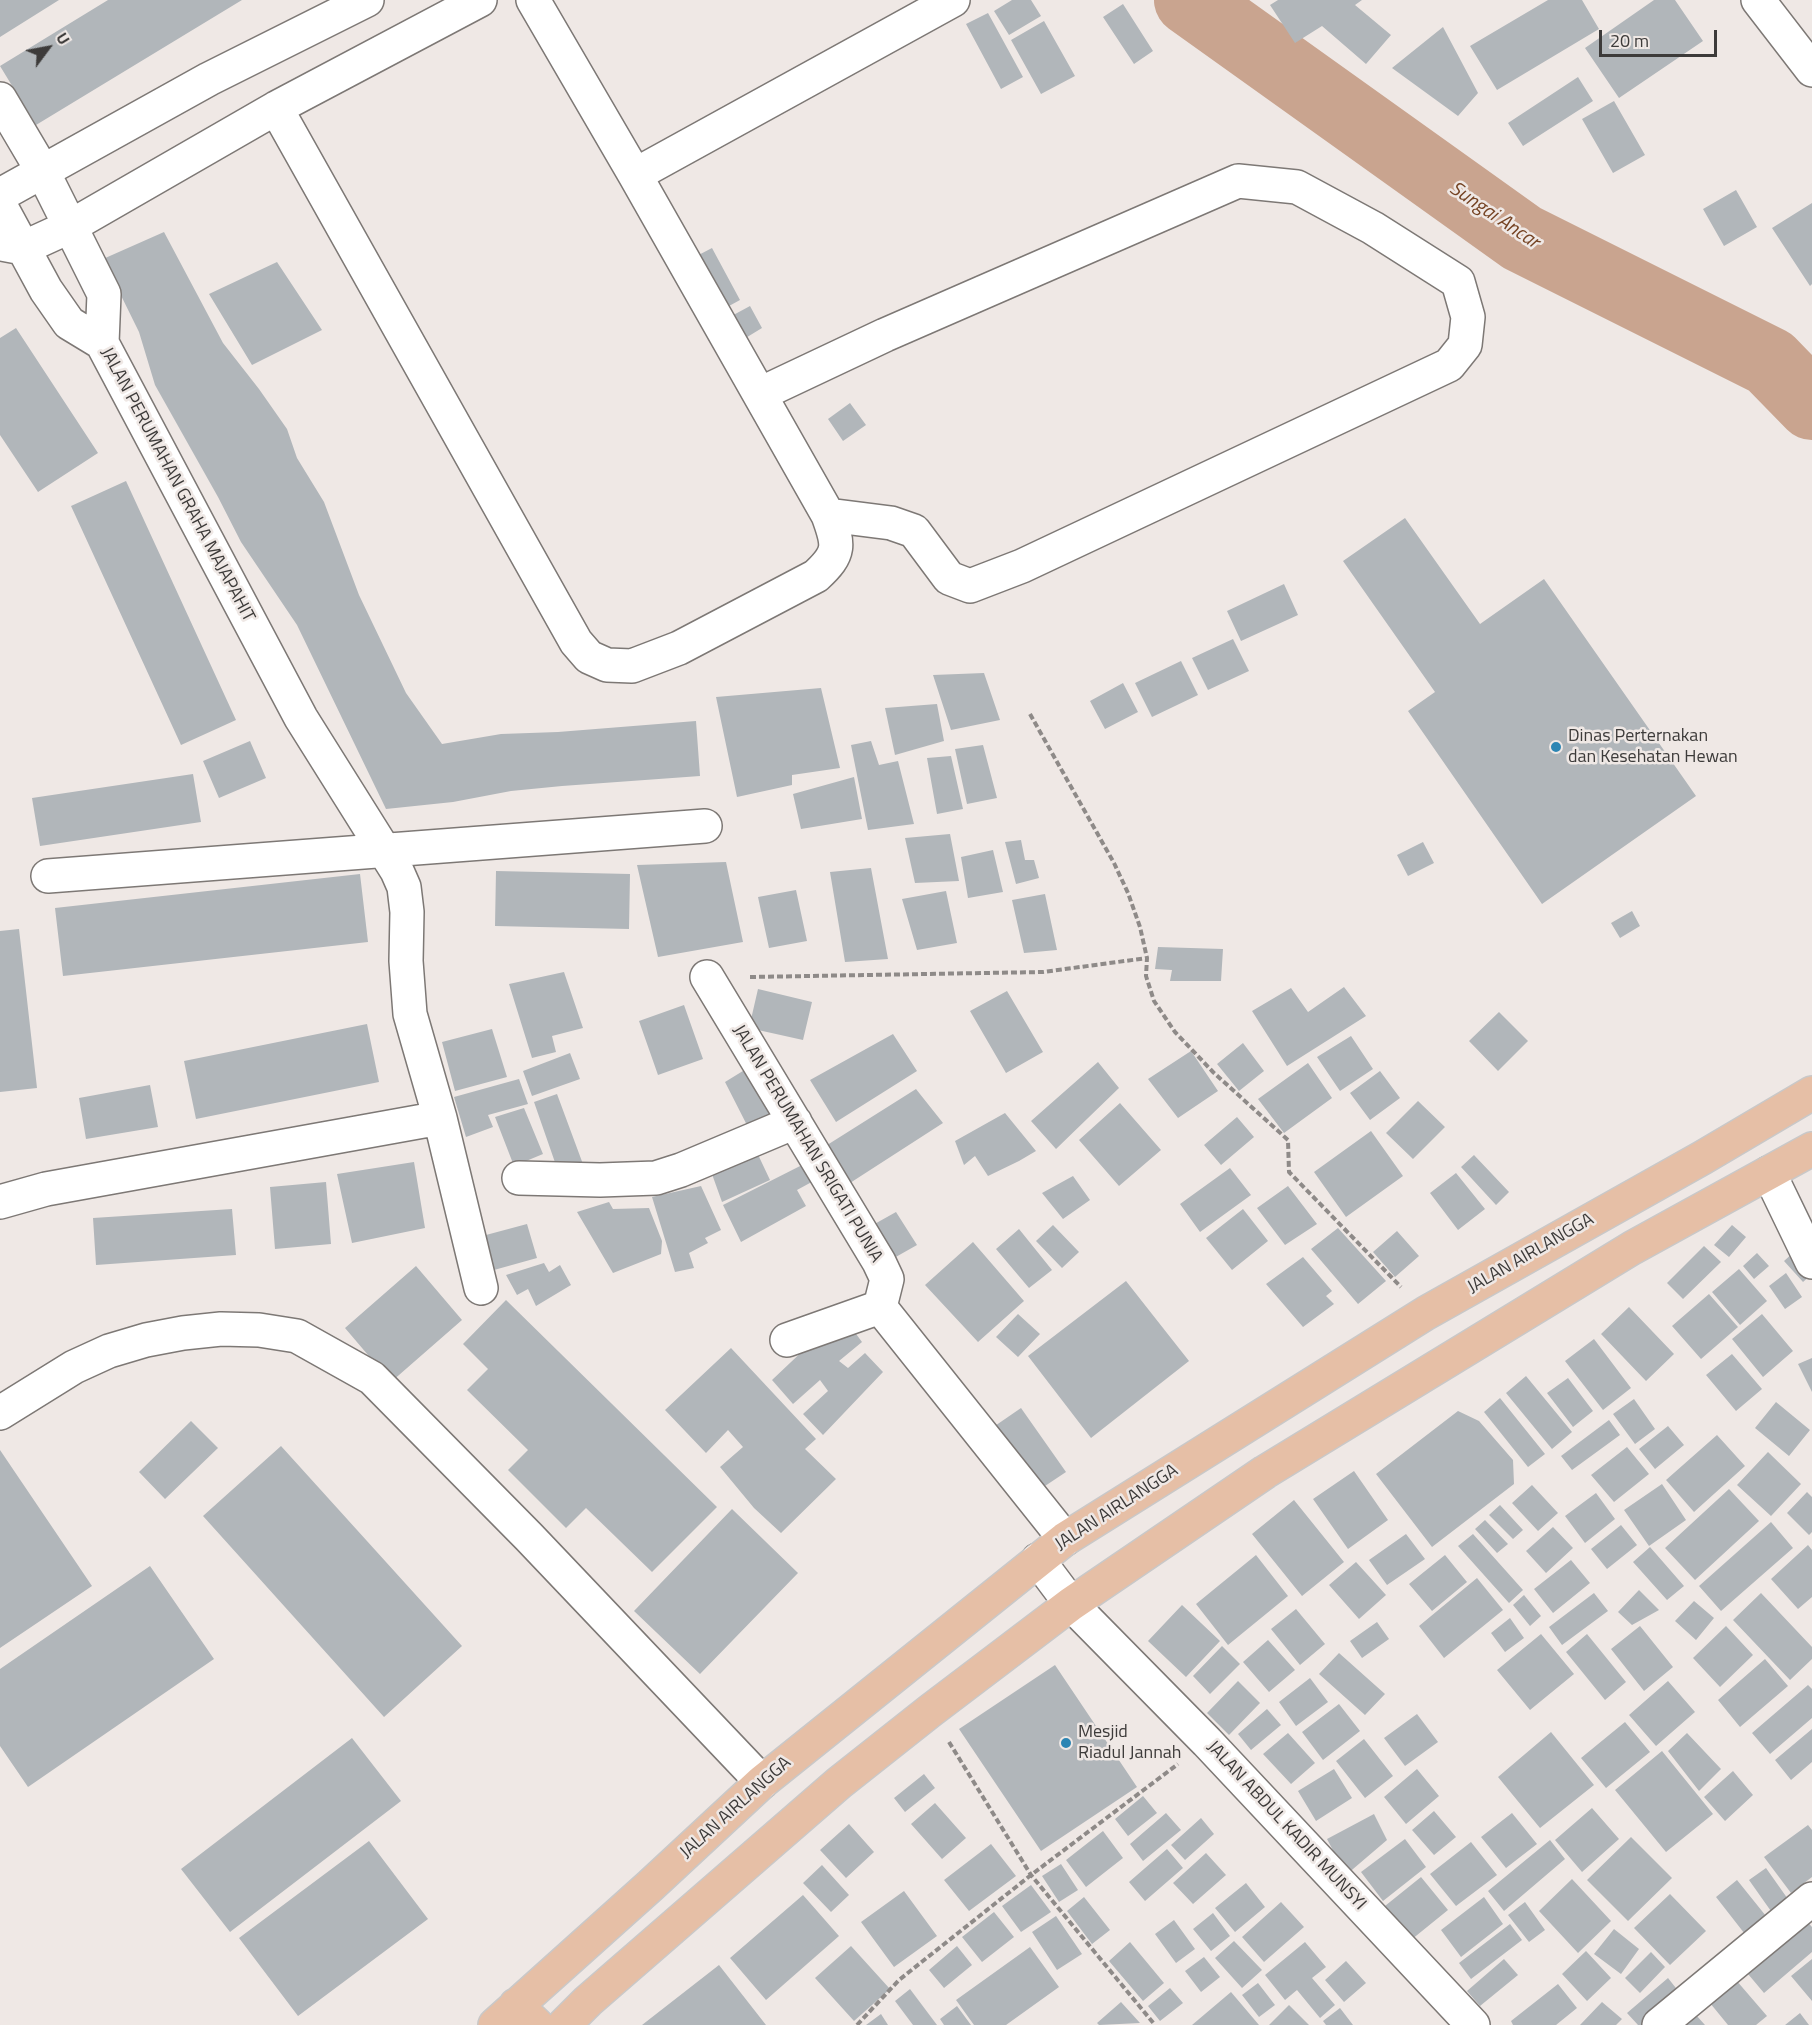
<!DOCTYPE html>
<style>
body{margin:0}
#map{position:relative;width:1812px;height:2025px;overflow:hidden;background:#efe8e5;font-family:"Titillium Web",sans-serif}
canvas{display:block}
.north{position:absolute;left:18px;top:18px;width:60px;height:60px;-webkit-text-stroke:4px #efe8e5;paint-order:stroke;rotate:58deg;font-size:16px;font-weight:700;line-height:24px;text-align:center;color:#3d3b3a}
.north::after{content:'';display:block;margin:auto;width:21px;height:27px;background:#3d3b3a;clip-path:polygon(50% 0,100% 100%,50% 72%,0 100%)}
.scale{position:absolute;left:1599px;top:30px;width:118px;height:27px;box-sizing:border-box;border:3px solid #3d3b3a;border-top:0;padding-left:8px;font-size:18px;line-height:21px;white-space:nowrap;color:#3d3b3a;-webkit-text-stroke:4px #efe8e5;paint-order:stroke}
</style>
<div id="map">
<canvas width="1812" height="2025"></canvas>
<div class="north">U</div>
<div class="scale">20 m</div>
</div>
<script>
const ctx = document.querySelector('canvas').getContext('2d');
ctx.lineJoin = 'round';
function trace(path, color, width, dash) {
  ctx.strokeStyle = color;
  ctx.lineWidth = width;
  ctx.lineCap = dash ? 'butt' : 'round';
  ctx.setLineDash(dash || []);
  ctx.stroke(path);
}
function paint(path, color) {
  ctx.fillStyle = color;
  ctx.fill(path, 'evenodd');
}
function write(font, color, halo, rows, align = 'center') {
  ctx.font = font + ' "Titillium Web",sans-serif';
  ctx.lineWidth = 5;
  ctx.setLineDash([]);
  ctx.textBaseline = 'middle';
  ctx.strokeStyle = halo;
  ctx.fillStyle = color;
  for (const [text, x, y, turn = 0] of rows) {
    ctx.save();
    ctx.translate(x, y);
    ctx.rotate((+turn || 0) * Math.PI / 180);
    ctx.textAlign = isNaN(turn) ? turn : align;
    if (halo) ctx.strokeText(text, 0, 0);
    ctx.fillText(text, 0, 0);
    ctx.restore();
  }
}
trace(new Path2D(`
 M1189,0l333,238 248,124 42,43`), '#c9a48f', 70);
paint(new Path2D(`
 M0,0h59l-59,37z
 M108,0h134l-206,125 -36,-59z
 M1012,0h19l10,16 -32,19 -15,-24z
 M1278,0h84l-7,5 36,30 -25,29 -44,-38 -27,17 -25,-38z
 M1548,0h34l17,29 -102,61 -27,-44z
 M1654,0h21l28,41 -84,57 -34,-50z
 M1123,4l30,47 -19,13 -31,-47z
 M988,13l35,64 -22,12 -35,-65z
 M1044,21l31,55 -34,18 -30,-54z
 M1443,27l35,66 -20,23 -66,-48z
 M1578,77l15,24 -70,45 -15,-23z
 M1614,101l31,54 -32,18 -31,-54z
 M1736,190l21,37 -33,19 -21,-37z
 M1812,203v81l-2,2 -38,-58z
 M164,232l59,111 36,46 28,40 10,29 27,44 35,93 47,98 36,51 59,-10 57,-2 138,-11 4,55 -138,10 -51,5 -58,11 -67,7 -89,-184 -56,-83 -23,-45 -63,-112 -16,-53 -36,-73z
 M712,248l28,52 -22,12 -29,-52z
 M277,262l45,68 -70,35 -43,-71z
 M750,306l12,22 -23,14 -13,-23z
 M16,328l82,125 -60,39 -38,-57v-97z
 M850,403l16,22 -23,16 -15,-22z
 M126,481l110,239 -55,25 -110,-239z
 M1405,518l75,106 64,-45 152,217 -154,108 -134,-193 27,-19 -92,-131z
 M1284,584l14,31 -57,26 -14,-30z
 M1233,639l16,32 -41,19 -16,-32z
 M1181,661l17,34 -46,22 -17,-34z
 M984,673l16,47 -49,10 -18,-55z
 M1123,683l15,29 -33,17 -15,-28z
 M821,688l19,80 -48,7v10l-55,12 -21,-100z
 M937,704l7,37 -49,14 -10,-47z
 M250,741l16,37 -47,20 -16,-37z
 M871,741l8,24 19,-4 16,63 -46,6 -17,-85z
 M983,745l14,53 -30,6 -12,-55z
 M951,756l12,53 -26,5 -10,-56z
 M193,774l8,48 -161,24 -8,-48z
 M854,777l8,42 -61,10 -8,-35z
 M950,834l9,47 -44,2 -10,-45z
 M1021,840l4,20h9l5,18 -23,6 -11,-42z
 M1423,842l11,21 -26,13 -11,-21z
 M993,850l10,42 -35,6 -7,-41z
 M726,862l17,80 -85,15 -21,-92z
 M871,868l17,91 -43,3 -15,-90z
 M496,871l134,3 -1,55 -134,-3z
 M360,874l8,68 -305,34 -8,-68z
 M796,890l11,51 -38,7 -11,-51z
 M946,891l11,52 -40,7 -15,-51z
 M1045,894l12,56 -33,3 -12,-53z
 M1632,911l8,15 -20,12 -9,-15z
 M19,929l18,159 -37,4v-161z
 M1158,947l65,2 -2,32h-51l2,-11 -17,-1z
 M564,972l19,56 -31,8 4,16 -24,6 -23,-74z
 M1344,987l22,29 -79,50 -35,-55 39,-23 17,24z
 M758,989l54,13 -9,38 -54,-12z
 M1007,991l36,61 -37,21 -36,-62z
 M684,1005l19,54 -45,16 -19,-54z
 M1499,1012l29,29 -30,30 -29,-30z
 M367,1024l12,58 -183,37 -12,-58z
 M492,1029l15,48 -52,14 -13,-49z
 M893,1034l24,37 -81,51 -26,-42z
 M1351,1036l22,33 -33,22 -23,-34z
 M1243,1043l21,28 -25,20 -22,-27z
 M1191,1051l27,40 -40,27 -30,-39z
 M570,1053l10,26 -48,17 -9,-25z
 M1098,1062l21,26 -63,61 -25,-28z
 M1308,1063l24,35 -48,35 -26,-34z
 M751,1066l29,50 -29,17 -26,-51z
 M1380,1071l20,27 -30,22 -20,-27z
 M519,1079l9,25 -40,11 5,12 -27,10 -12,-40z
 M150,1085l8,42 -72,12 -7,-41z
 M916,1089l27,34 -93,60 -26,-36z
 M557,1094l30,81 -29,-4 -24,-69z
 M1418,1101l27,26 -32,32 -27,-26z
 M1120,1103l41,47 -42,36 -40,-46z
 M524,1108l19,46 -29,12 -19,-49z
 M1005,1113l31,38 -17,10 -31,15 -13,-20 -11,9 -9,-24z
 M1237,1117l17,20 -33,28 -17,-20z
 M1371,1131l32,45 -57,41 -32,-45z
 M753,1144l17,36 -48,22 -14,-39z
 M1474,1155l35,37 -13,13 -35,-38z
 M414,1162l11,66 -73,15 -15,-69z
 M808,1162l11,16 -22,12 9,16 -65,36 -18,-37z
 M1230,1168l21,27 -51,37 -20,-28z
 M1456,1173l29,36 -27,21 -28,-37z
 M1073,1176l17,24 -27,19 -21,-26z
 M326,1182l5,62 -56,5 -5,-62z
 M701,1186l20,44 -16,8 3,5 -19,10 5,15 -19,4 -23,-75z
 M1288,1186l29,38 -32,21 -28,-37z
 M609,1202l4,7 36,-1 13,33 -1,13 -48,19 -36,-61z
 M232,1209l4,46 -140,10 -3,-47z
 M1243,1209l25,32 -36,29 -26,-32z
 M896,1212l21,33 -23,13 -23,-32z
 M527,1224l10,34 -43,12 -8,-35z
 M1053,1225l26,27 -17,16 -26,-27z
 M1732,1225l14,12 -17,20 -15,-12z
 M1338,1228l48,53 -28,23 -47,-55z
 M1019,1229l33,41 -23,18 -33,-39z
 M1397,1231l22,25 -24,21 -22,-25z
 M973,1242l51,59 -46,41 -53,-57z
 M1704,1246l17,16 -38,37 -16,-16z
 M1794,1252l18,22 -9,8 -19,-21z
 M1757,1253l12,13 -15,13 -11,-13z
 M1303,1257l29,34 -6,5 8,8 -31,23 -37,-43z
 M544,1263l5,9 11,-7 11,20 -35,21 -8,-17 -11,6 -11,-20z
 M416,1266l46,54 -71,62 -46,-54z
 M1739,1269l28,32 -27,24 -28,-33z
 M1786,1273l16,24 -17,12 -16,-23z
 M1126,1281l63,80 -98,77 -63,-82z
 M1709,1294l29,33 -37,32 -29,-33z
 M506,1300l211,207 -65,65 -66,-64 -20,20 -58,-58 20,-20 -61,-60 21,-21 -25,-25z
 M1629,1307l45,47 -28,27 -45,-47z
 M1018,1314l22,20 -22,23 -22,-20z
 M1762,1314l31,37 -30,26 -31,-38z
 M848,1323l14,19 -23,19 9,7 17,-15 18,19 -60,63 -20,-21 25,-23 -8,-11 -27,24 -21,-24 56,-53z
 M1594,1339l37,49 -28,22 -38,-49z
 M731,1348l85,91 -11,10 31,30 -55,54 -27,-25 -34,-41 23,-20 -15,-17 -22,23 -41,-43z
 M1732,1354l30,35 -26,22 -30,-36z
 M1812,1358v34l-14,-28z
 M1526,1376l46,56 -20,17 -46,-56z
 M1568,1378l25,33 -20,16 -26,-34z
 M1500,1398l45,56 -17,13 -44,-55z
 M1634,1399l21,30 -20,15 -22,-30z
 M1776,1402l34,28 -21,26 -34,-28z
 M1021,1408l45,64 -33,22 -44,-64z
 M1458,1411l21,10 34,39 1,24 -82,63 -56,-73z
 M1609,1420l11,15 -48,35 -11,-14z
 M191,1421l27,27 -53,51 -26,-27z
 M1668,1426l16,19 -29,24 -16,-20z
 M1717,1435l28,31 -51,46 -28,-32z
 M281,1446l181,200 -78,71 -181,-201z
 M1627,1447l22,27 -35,28 -23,-27z
 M0,1450l92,136 -92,62z
 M1768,1452l33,32 -30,32 -34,-31z
 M1354,1471l34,49 -40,29 -35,-50z
 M1662,1484l24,36 -37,26 -25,-36z
 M1532,1485l26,28 -20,18 -26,-28z
 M1729,1489l30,32 -64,59 -30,-32z
 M1807,1492l5,5v35l-3,3 -22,-22z
 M1596,1493l19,26 -30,24 -20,-27z
 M1294,1500l50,62 -42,34 -50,-62z
 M1500,1505l23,25 -10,9 -24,-24z
 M732,1509l66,64 -98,101 -66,-63z
 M1485,1520l23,24 -11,9 -22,-24z
 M1771,1522l22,26 -72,63 -22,-25z
 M1621,1525l16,20 -30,24 -16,-20z
 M1553,1527l20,21 -27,25 -20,-22z
 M1406,1534l19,25 -38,26 -18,-25z
 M1473,1534l50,56 -14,13 -51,-57z
 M1808,1545l4,5v47l-14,12 -27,-30z
 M1650,1547l34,39 -17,14 -34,-38z
 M1256,1555l32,41 -60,49 -32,-41z
 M1445,1555l22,27 -35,29 -23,-27z
 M1571,1560l19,23 -37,30 -19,-24z
 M1356,1562l30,33 -27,24 -30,-34z
 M150,1566l64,93 -186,128 -28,-41v-77z
 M1477,1578l26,32 -59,48 -25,-32z
 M1639,1590l20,20 -27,15 -14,-13z
 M1594,1593l14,18 -46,34 -13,-18z
 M1761,1593l51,54v12l-22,21 -57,-60z
 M1524,1595l17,21 -11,10 -17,-21z
 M1694,1601l20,17 -18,22 -21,-19z
 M1182,1605l38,36 -34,36 -38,-36z
 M1296,1609l29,35 -25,21 -29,-36z
 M1510,1618l14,20 -19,14 -14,-19z
 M1377,1622l12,17 -27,19 -12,-17z
 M1640,1626l33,41 -29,24 -33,-42z
 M1726,1626l27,29 -33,32 -27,-29z
 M1541,1634l33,40 -44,36 -33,-40z
 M1587,1634l39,48 -21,18 -39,-48z
 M1268,1640l27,30 -26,22 -26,-30z
 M1222,1646l18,18 -30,30 -17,-18z
 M1339,1653l46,41 -20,21 -46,-41z
 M1765,1659l23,27 -48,41 -22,-27z
 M1055,1665l82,122 -96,64 -82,-122z
 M1310,1678l18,24 -32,24 -17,-24z
 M1238,1681l22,22 -31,32 -22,-22z
 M1668,1681l27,31 -39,34 -27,-31z
 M1808,1685l4,4v29l-42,36 -18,-21z
 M1339,1704l21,27 -37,29 -21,-28z
 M1267,1709l14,16 -30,25 -13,-16z
 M1417,1714l21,28 -33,24 -21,-28z
 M1625,1722l25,30 -44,36 -25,-30z
 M1812,1729v33l-21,18 -16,-20z
 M1551,1732l43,53 -54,43 -42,-51z
 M1288,1733l27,30 -24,21 -28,-30z
 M1687,1733l34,36 -22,22 -31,-40z
 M352,1738l49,63 -171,131 -49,-63z
 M1364,1739l29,37 -28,22 -29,-37z
 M1662,1751l51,63 -47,38 -51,-62z
 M1334,1769l18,29 -36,23 -18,-30z
 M1417,1769l22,27 -33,28 -22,-27z
 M1733,1771l20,24 -28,26 -21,-24z
 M924,1774l11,14 -30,24 -11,-14z
 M1143,1796l14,17 -29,23 -13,-17z
 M935,1803l31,35 -24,21 -31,-35z
 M1592,1808l27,31 -37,33 -27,-32z
 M1434,1811l22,26 -22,18 -22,-25z
 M1166,1813l15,17 -38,31 -13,-17z
 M1512,1813l25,31 -31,24 -25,-31z
 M1374,1814l13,26 -41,35 -19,-36z
 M1201,1818l13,16 -29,26 -14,-15z
 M849,1824l25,28 -28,26 -26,-28z
 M1808,1825l4,5v47l-21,16 -27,-36z
 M1103,1831l20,27 -37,29 -20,-27z
 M1631,1837l41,41 -44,43 -41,-41z
 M1405,1839l21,28 -43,34 -22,-29z
 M1550,1840l15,19 -61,52 -16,-20z
 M369,1841l59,78 -130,97 -59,-78z
 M1471,1842l26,33 -41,31 -26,-32z
 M991,1844l25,32 -47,35 -25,-31z
 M1167,1849l16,19 -38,33 -16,-19z
 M1206,1853l20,22 -33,29 -20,-21z
 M1061,1864l17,26 -19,12 -17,-26z
 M822,1865l27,30 -18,17 -28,-29z
 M1766,1868l24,34 -17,12 -24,-34z
 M1421,1877l27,33 -42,34 -26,-34z
 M1572,1879l39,42 -33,32 -39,-42z
 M1737,1880l33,41 -22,17 -32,-41z
 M1246,1883l19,24 -30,25 -20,-24z
 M1031,1885l20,27 -30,20 -19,-26z
 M904,1891l33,45 -43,31 -33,-45z
 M1670,1894l36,37 -36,34 -36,-37z
 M803,1895l36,41 -73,64 -36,-42z
 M1084,1897l26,33 -18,14 -25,-33z
 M1484,1897l19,27 -42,33 -20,-27z
 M1281,1902l23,25 -40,35 -22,-25z
 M1525,1902l20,28 -16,12 -21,-27z
 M994,1912l20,25 -32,25 -20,-25z
 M1213,1913l17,23 -19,15 -18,-22z
 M1056,1916l26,38 -25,16 -25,-38z
 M1803,1917l9,10v25l-48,41 -21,-25z
 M1174,1920l21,29 -19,14 -21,-29z
 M1510,1924l12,16 -51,39 -12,-16z
 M1614,1929l25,20 -18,25 -27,-20z
 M1234,1941l28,29 -20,18 -27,-30z
 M1130,1942l34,41 -21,18 -34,-40z
 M1305,1942l21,25 -14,11 23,27 -15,13 -23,-28 -12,10 -20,-25z
 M851,1946l39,43 -36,32 -39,-43z
 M957,1946l15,19 -28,23 -15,-18z
 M1030,1947l29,40 -53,38h-32l-18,-25z
 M1586,1951l25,27 -24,23 -25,-27z
 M1651,1952l14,15 -25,26 -15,-15z
 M1204,1957l16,20 -19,15 -16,-21z
 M1504,1959l14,16 -38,31 -13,-15z
 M1812,1959v42l-21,-25z
 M1346,1961l20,22 -22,19 -19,-22z
 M719,1965l47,60h-124z
 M1668,1978l15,19 -33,28h-12l-11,-12z
 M1736,1980l31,36 -11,9h-28l-18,-22z
 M1258,1983l17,22 -16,12 -17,-22z
 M1558,1984l19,24 -21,17h-43l-2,-4z
 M1170,1988l13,15 -23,18 -12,-15z
 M910,1989l27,36h-24l-18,-24z
 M1231,1992l28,33h-67z
 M1121,2002l19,21 -41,2 -2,-2z
 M1602,2002l20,17 -6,6h-36z
 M1289,2005l20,20h-40z
 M957,2006l14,19h-27l-4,-6z
 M1340,2008l13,17h-27l-3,-4z
 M1800,2013l9,12h-24z
 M881,2014l7,11h-22z
 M1696,2015l9,10h-21z`), '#b1b6ba');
const minor = new Path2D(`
 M1758,0l54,70
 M0,99l42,71 62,124 -2,49
 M276,108l300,534 13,15 18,8 25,1 47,-18 137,-72c25,-23 23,-31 12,-61l-193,-340 -102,-175
 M635,175l318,-175
 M0,195l209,-116 158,-79
 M0,205l46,85 23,33 33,20 199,375 96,153 7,16 3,25 -1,49 4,53 30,104 41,170
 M2,244l21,4 48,-22 205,-118 204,-108
 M760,394l125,-59 353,-154 59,6 76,41 85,54 10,35 -3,28 -16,20 -427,201 -52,20 -21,-8 -35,-47 -23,-8 -63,-8
 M48,876l657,-50
 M707,977l172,285 8,17 -7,28 185,232
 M1769,1173l43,89
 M519,1178l81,2 56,-2 25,-8 114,-48
 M0,1202l46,-13 394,-71
 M787,1340l93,-33
 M0,1413l74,-46 35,-16 37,-11 37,-7 38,-4 38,1 38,6 75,42 157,159 233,245
 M1038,1560l33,44 136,138 266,283
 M1659,2025l153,-126`);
const major = new Path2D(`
 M516,2005l21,20
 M495,2025l155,-139 112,-104 303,-243 361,-226 276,-155 110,-65
 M564,2025l24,-24 251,-218 91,-72 141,-107 194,-132 367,-224 180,-99`);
trace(minor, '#7d7875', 36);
trace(major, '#c9c8c8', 36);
trace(new Path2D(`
 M1030,714l84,149 14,30 12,34 7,31 -1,18 8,25 21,31 38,40 75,68 1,32 112,115
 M750,977l293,-5 104,-14
 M949,1742l82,133 124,150
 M857,2025l42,-45 132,-105 147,-111`), '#8e8a88', 4, [6, 3]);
trace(minor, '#fff', 33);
trace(major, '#e6bfa6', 33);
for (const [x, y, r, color] of [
 [1556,747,6,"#2c85b3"],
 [1066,1743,6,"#2c85b3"]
]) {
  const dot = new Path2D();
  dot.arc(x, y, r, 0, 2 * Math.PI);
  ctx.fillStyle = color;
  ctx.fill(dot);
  trace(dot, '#efe8e5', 2);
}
write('18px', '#3d3b3a', '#efe8e5', [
 ["JALAN PERUMAHAN GRAHA MAJAPAHIT",177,485,62],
 ["JALAN PERUMAHAN SRIGATI PUNIA",807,1144,59],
 ["JALAN AIRLANGGA",1531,1254,-30],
 ["JALAN AIRLANGGA",1117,1508,-33],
 ["JALAN AIRLANGGA",736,1808,-42],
 ["JALAN ABDUL KADIR MUNSYI",1286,1826,47]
]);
write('18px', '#3d3b3a', '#efe8e5', [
 ["Dinas Perternakan",1568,737],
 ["dan Kesehatan Hewan",1568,758],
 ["Mesjid",1078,1733],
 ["Riadul Jannah",1078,1754]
], 'left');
write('italic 20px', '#754323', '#efe8e5', [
 ["Sungai Ancar",1494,216,34]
]);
</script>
